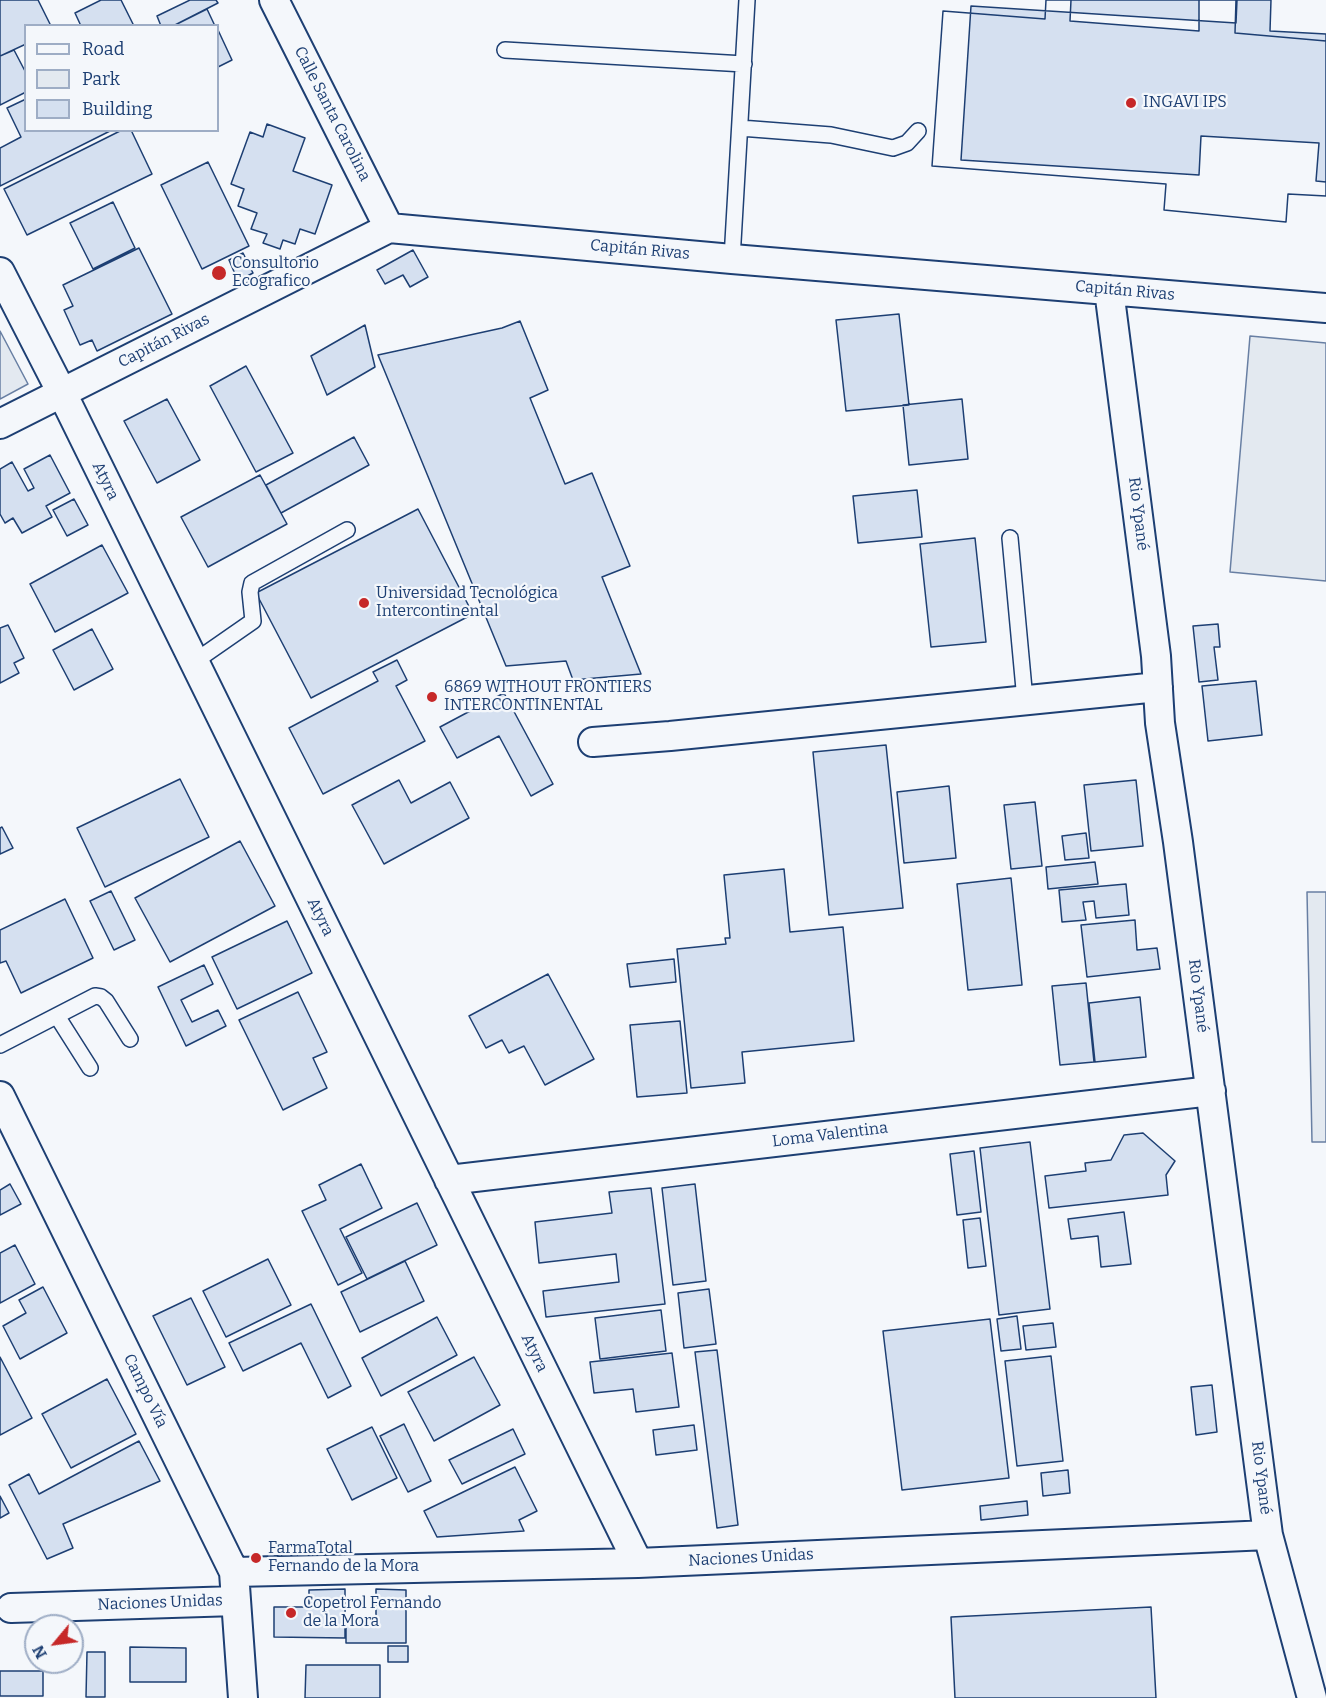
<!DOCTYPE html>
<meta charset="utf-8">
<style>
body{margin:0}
#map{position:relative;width:1326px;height:1698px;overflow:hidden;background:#f4f7fb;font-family:Bitter,serif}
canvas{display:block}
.legend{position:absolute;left:24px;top:24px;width:195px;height:108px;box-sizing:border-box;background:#f4f7fb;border:2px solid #9eadc5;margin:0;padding:8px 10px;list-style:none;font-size:18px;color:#1d3f73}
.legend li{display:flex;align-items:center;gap:12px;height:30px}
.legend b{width:30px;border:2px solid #9eadc5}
.north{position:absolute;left:24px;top:1614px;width:60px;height:60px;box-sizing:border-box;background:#f4f7fb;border:2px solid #9eadc5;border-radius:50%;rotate:241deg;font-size:16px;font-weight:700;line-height:24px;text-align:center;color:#1d3f73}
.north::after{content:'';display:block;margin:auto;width:21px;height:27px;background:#c62828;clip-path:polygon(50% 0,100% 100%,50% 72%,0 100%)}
</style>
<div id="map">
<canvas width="1326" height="1698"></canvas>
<ul class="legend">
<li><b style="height:8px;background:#f4f7fb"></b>Road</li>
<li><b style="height:16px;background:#e3e9f0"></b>Park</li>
<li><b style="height:16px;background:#d5e0f0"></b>Building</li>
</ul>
<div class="north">N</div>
</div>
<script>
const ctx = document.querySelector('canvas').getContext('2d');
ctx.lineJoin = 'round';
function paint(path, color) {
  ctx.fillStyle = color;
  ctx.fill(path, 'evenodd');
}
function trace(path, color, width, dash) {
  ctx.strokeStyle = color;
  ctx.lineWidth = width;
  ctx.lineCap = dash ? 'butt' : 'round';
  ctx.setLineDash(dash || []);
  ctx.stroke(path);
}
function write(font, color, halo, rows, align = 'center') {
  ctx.font = font + ' Bitter,serif';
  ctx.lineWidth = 4.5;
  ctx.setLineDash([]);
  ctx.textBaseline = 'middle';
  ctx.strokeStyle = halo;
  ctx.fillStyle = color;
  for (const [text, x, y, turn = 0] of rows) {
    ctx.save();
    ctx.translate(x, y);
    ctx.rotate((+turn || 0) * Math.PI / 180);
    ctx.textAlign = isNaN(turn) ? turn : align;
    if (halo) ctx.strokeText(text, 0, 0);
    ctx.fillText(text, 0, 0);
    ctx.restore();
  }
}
const green = new Path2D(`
 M0,331l28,53 -28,15z
 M1250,336l76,7v238l-96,-9z
 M1307,892h19v250h-14z`);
paint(green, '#e3e9f0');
trace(green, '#687fa3', 1.5);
const building = new Path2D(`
 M0,0h38l13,26h-25v18l-26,12z
 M101,0h20l13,26h-53l-6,-13z
 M190,0h26l2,3 -45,23h-12l-4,-10z
 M1046,0h25l-1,21 129,10v-31h37l-1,33 91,8v155l-38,-2 -2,28 -122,-12 2,-26 -234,-18 11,-155 102,8z
 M1046,0h190l-1,33 91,8v155l-38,-2 -2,28 -122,-12 2,-26 -234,-18 11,-155 102,8z
 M1237,0h34l-1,31 56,3v148l-10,-1 3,-38 -118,-7 -2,39 -238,-15 10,-154 265,17z
 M207,9l8,17h-42z
 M218,30l14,30 -14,7z
 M14,50l12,23v19l-26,13v-49z
 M26,99v31h86l-112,56v-38l21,-11 -14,-29z
 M267,124l38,14 -12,33 39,14 -17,49 -15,-5 -5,15 -12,-4 -3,9 -17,-6 4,-9 -16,-5 6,-16 -19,-7 6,-17 -13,-5 19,-52 13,5z
 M122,130h9l21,44 -125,61 -23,-46z
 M208,162l41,84 -47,23 -41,-84z
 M113,202l22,46 -42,21 -23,-46z
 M139,248l33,66 -75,37 -5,-11 -12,5 -16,-35 9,-4 -10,-21z
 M413,250l15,27 -18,10 -7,-12 -18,9 -8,-14z
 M243,253l10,20 -15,8 -9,-21z
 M899,314l10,91 -63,6 -10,-91z
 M520,321l28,69 -18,8 35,86 27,-11 38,93 -28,11 39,97 -68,6 -7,-19 -60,5 -128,-311 124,-27z
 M365,325l10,42 -48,28 -16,-39z
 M246,366l47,87 -37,19 -46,-86z
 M167,399l33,61 -43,23 -33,-62z
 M962,399l6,60 -59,6 -6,-60z
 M354,437l15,28 -88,48 -15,-28z
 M50,455l20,38 -24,13 6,11 -30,16 -9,-15 -8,5 -5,-9v-45l12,-7 16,29 6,-3 -10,-19z
 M260,475l27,49 -79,43 -27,-50z
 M917,490l5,47 -64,6 -5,-47z
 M74,499l14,26 -21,11 -14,-26z
 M418,509l55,105 -162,84 -55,-105z
 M975,538l11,104 -55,5 -11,-103z
 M102,545l26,48 -73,39 -25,-48z
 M1218,624l2,23h-6l4,33 -19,2 -6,-56z
 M8,625l16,33 -10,5 5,10 -19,10v-55z
 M92,629l21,40 -39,21 -21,-40z
 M397,660l10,20 -11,6 29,55 -102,53 -34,-66 89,-47 -5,-9z
 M1256,681l6,54 -54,6 -6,-55z
 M504,693l49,91 -22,12 -32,-60 -42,22 -17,-31z
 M886,745l17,163 -74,7 -16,-163z
 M180,779l29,58 -104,50 -28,-59z
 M399,780l12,23 39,-21 19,36 -85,46 -32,-59z
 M1136,780l7,66 -52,5 -7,-66z
 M949,786l7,72 -52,5 -7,-71z
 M1035,802l7,64 -31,3 -7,-64z
 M2,827l11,21 -13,6v-26z
 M1086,833l3,25 -24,2 -3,-24z
 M240,841l35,65 -105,56 -35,-64z
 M1095,862l3,22 -50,5 -2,-22z
 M784,869l6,63 53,-5 11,114 -112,11 3,31 -54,5 -14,-139 49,-5 -1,-6h5l-6,-63z
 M1011,878l11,107 -54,5 -11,-106z
 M1126,884l3,31 -33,3 -2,-17 -11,1 3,18 -24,2 -3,-32z
 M111,891l24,49 -21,10 -24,-49z
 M65,899l28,59 -72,35 -15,-32 -6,2v-33z
 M1135,920l2,30 20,-2 3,21 -73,8 -6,-52z
 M287,921l25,52 -75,36 -25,-52z
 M674,959l2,23 -46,5 -3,-23z
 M204,965l9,19 -32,16 11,22 26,-12 8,16 -40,20 -28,-59z
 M548,974l46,85 -49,26 -21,-39 -15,7 -7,-13 -16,8 -17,-32z
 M1086,983l8,79 -34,3 -8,-79z
 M298,992l29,60 -14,6 14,30 -44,22 -44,-90z
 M1140,997l6,60 -51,5 -6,-59z
 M680,1021l7,72 -50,4 -7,-72z
 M1143,1133l32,28 -9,14 2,20 -119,13 -4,-32 41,-5 -1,-8 26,-3 13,-25z
 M1030,1142l20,167 -51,6 -19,-167z
 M974,1151l7,61 -24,3 -7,-61z
 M361,1164l21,44 -42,21 22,44 -24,12 -36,-74 24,-11 -7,-15z
 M10,1184l11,20 -21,11v-25z
 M695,1184l11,97 -33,4 -11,-97z
 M651,1188l14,116 -119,13 -3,-26 76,-9 -3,-28 -77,9 -4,-41 77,-9 -3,-21z
 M417,1203l20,42 -70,34 -21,-42z
 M1124,1212l7,52 -30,3 -3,-31 -27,3 -3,-20z
 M980,1218l6,48 -18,2 -5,-48z
 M15,1245l20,39 -35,19v-50z
 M268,1259l23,46 -65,32 -23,-46z
 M405,1261l19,40 -64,31 -19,-40z
 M43,1287l24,46 -47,26 -17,-33 23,-13 -7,-13z
 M709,1289l7,55 -32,4 -6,-55z
 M191,1298l34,69 -38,18 -34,-69z
 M311,1304l40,82 -23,12 -27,-55 -58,28 -14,-28z
 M661,1310l5,41 -66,8 -5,-41z
 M1017,1316l4,33 -20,2 -4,-32z
 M437,1317l20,38 -76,41 -19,-38z
 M990,1319l19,159 -107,12 -19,-159z
 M1053,1323l3,24 -30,3 -3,-24z
 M717,1350l21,175 -21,3 -22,-176z
 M672,1353l7,54 -43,5 -3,-23 -39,4 -4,-31z
 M1051,1356l12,105 -46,5 -12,-105z
 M0,1357l32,61 -32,17z
 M474,1357l26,48 -66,36 -26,-49z
 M107,1379l29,55 -65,34 -29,-54z
 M1212,1385l5,47 -21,3 -5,-48z
 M404,1424l27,57 -23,11 -28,-56z
 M694,1425l3,25 -41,5 -3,-25z
 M372,1427l25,51 -45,22 -25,-51z
 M513,1429l12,25 -63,30 -13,-24z
 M139,1441l21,40 -97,43 10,24 -26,11 -38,-74 20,-11 10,20z
 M515,1467l22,44 -18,9 5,11 -87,6 -13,-26z
 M1068,1470l2,23 -27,3 -2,-23z
 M0,1496l9,17 -9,5z
 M1027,1501l1,14 -47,5 -1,-14z
 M345,1589v49l-71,-1v-30h35v-17z
 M376,1589l30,1v53h-60v-26h30z
 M1151,1607l5,91h-201l-4,-81z
 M388,1646h20v16h-20z
 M130,1647l56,1v34h-56z
 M87,1652h18v45h-19z
 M306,1665h74v33h-75z
 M0,1671h43v25h-43z`);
paint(building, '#d5e0f0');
trace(building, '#1d3f73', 1.5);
const service = new Path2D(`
 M505,50l239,14
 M740,128l91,7 62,13 14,-5 11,-12
 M732,259l15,-259
 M1010,538l15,162
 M194,662l59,-41 -3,-29 2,-9 95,-53
 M57,1016l33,52
 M0,1045l95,-49 6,1 5,4 24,38`);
const minor = new Path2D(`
 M274,0l115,228
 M0,272l62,121 576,1170
 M1109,290l47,366 4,67 18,119 90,693 44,163
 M0,424l389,-196 343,31 594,49
 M593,742l77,-6 488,-49
 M0,1096l234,476 9,126
 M449,1180l762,-89
 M234,1572l404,-9 630,-28
 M11,1608l225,-7`);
trace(service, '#1d3f73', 18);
trace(minor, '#1d3f73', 32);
trace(service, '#f4f7fb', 15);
trace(minor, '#f4f7fb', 28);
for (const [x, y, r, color] of [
 [1131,103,6,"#c62828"],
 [219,273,8,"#c62828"],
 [364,603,6,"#c62828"],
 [432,697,6,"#c62828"],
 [256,1558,6,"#c62828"],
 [291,1613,6,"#c62828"]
]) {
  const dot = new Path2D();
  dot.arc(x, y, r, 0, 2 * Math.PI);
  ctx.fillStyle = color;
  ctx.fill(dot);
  trace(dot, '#f4f7fb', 2);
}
write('16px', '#1d3f73', '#f4f7fb', [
 ["INGAVI IPS",1143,103],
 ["Consultorio",232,264],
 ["Ecografico",232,282],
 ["Universidad Tecnológica",376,594],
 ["Intercontinental",376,612],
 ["6869 WITHOUT FRONTIERS",444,688],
 ["INTERCONTINENTAL",444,706],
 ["FarmaTotal",268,1549],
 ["Fernando de la Mora",268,1567],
 ["Copetrol Fernando",303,1604],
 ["de la Mora",303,1622]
], 'left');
write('16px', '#1d3f73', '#f4f7fb', [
 ["Calle Santa Carolina",332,114,63],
 ["Capitán Rivas",640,250,5],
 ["Capitán Rivas",1125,291,5],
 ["Capitán Rivas",164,341,-27],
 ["Atyra",105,481,64],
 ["Rio Ypané",1138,514,83],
 ["Atyra",320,917,64],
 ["Rio Ypané",1198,996,83],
 ["Loma Valentina",830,1135,-7],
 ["Atyra",534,1353,64],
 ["Campo Vía",145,1391,64],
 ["Rio Ypané",1261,1478,83],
 ["Naciones Unidas",751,1558,-3],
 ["Naciones Unidas",160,1603,-2]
]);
</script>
